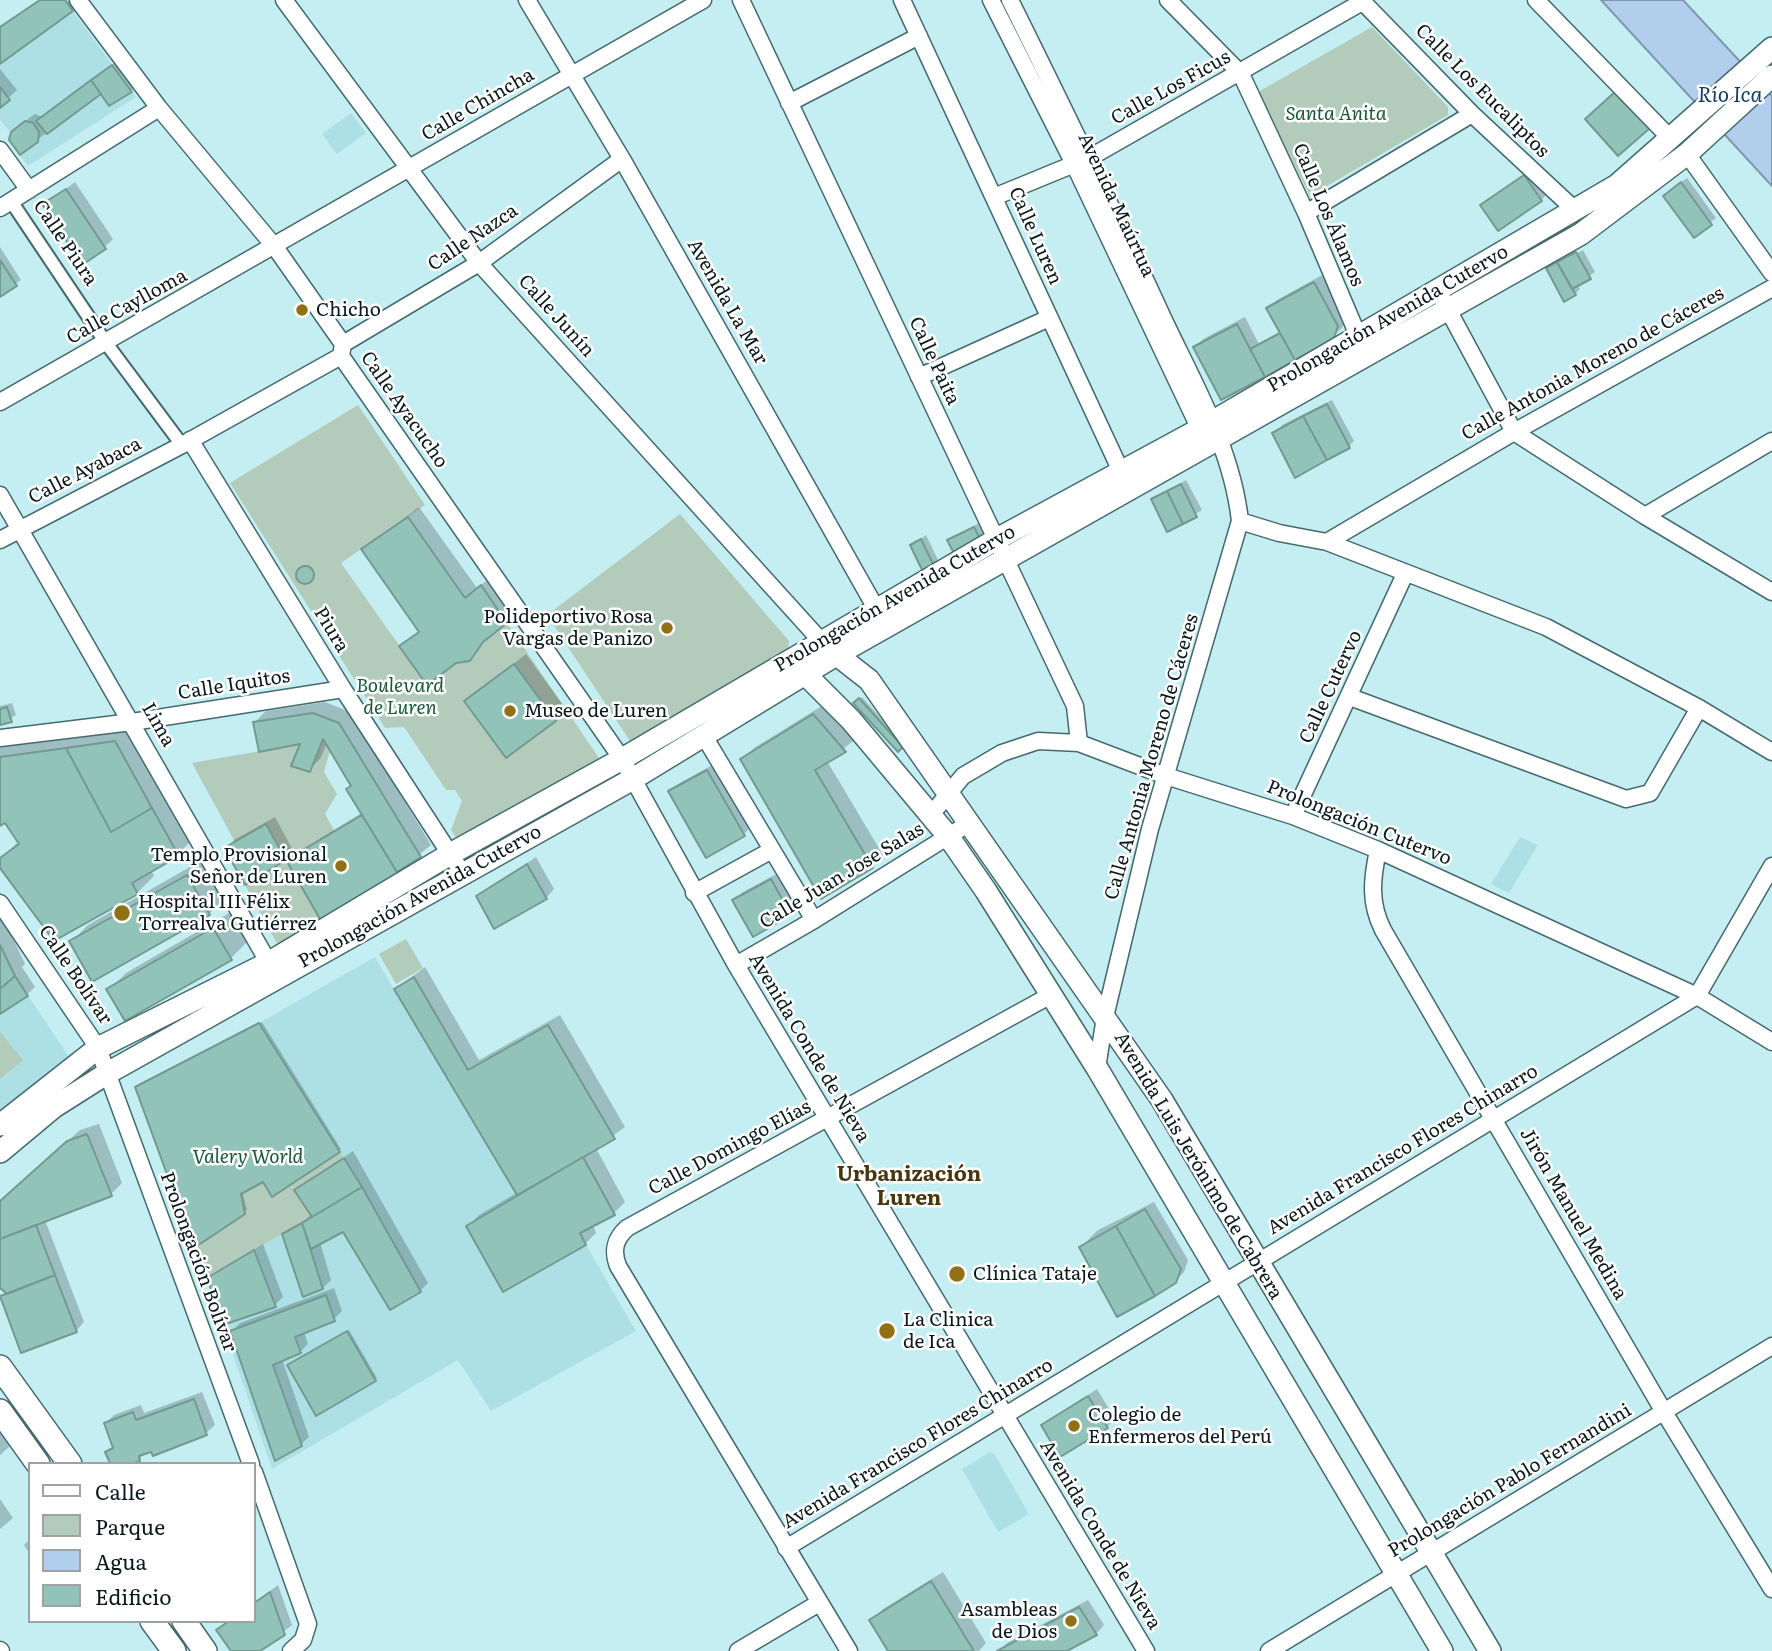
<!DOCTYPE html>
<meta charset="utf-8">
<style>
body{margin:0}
#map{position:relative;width:1772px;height:1651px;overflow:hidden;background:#c4eef2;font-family:Literata,serif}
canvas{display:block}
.legend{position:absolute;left:28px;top:1462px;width:228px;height:161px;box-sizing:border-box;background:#fff;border:2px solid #9da3a3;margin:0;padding:9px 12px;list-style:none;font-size:21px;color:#09191a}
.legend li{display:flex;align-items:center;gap:14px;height:35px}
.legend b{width:35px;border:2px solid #9da3a3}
</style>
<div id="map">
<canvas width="1772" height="1651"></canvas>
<ul class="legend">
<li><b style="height:9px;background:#fff"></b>Calle</li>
<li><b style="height:19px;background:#b3cbbb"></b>Parque</li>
<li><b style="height:19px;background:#b2ceed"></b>Agua</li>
<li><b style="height:19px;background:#92c3b9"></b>Edificio</li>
</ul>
</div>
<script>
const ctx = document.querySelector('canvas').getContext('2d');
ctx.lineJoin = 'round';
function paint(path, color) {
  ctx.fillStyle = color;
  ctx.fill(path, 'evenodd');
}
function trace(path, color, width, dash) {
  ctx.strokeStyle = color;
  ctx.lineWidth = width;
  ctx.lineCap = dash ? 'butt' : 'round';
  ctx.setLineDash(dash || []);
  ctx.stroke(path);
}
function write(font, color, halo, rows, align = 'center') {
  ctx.font = font + ' Literata,serif';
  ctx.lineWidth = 5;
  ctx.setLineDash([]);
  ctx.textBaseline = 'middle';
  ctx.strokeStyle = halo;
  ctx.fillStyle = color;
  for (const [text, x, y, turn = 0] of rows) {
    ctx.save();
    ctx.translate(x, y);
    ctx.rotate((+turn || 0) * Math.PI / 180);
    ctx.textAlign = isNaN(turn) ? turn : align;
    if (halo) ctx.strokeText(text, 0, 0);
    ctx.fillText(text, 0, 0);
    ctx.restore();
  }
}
paint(new Path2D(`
 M40,0h25l71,97 -108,69 -19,-26 1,-8 -10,-12v-93z
 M351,113l15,20 -29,21 -15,-20z
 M1520,837l18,8 -29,48 -18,-9z
 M375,957l142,238 -51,31 37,66 83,-47 50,86 -145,80 -33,-51 -186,109 -65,-191 155,-91 -103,-164z
 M15,976l56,84 -71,58v-129z
 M990,1452l5,3 34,59 -31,18 -36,-63z`), '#ade0e5');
paint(new Path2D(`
 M1372,27l76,80v8l-138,81 -52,-104z
 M358,405l67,100 -84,58 86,122 29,-22 15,-2 12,-19 24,-19 94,138 -144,78 -6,-9 11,-29 -7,-11h-9l-42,-63 -19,1 -155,-245z
 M680,514l109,127 -2,19 -143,84 -14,-3 -83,-126z
 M323,739l7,12 -6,21 13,22 -12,20 10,18 -48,29 36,63 -43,25 -35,-64 41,-25 -20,-36 -31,18 -43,-79 108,-19 -9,22 18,6z
 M406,939l17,29 -27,16 -17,-30z
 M259,1023l103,164 -155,91 -72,-191z
 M0,1032l23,28 -23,19z`), '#b3cbbb');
const water = new Path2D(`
 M1601,0h82l89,96v90z`);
paint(water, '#b2ceed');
trace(water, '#7f98ae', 2);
paint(new Path2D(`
 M39,0l41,1 -80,61v-35z
 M121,58l18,24 -8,9 -22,13 -8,-12 -64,48 -16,-16 14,-10 7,3z
 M0,69l17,21 -17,16z
 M1532,168l17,24 -8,8 -59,5z
 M1687,178l29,40 -22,17 -24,-44z
 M75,182l38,57 -8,8 -61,-42z
 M0,247l21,33 -21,15z
 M1583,250l12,22 -18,12 3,5 -5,5 -24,-27z
 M1322,275l24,42 -4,11 -9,8 -69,40 -69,-29 8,-8 42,-22 14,27 23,-12 -14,-23 9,-9z
 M1332,400l22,41 -5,5 -75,-12 8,-9z
 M1186,480l16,30 -34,20 -15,-30z
 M419,507l58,81 16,-12 24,35 -27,24 -20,24 -68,-12 18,-17 -57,-81z
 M979,523l6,12 -5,8 -31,-3z
 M926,535l14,29 -5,5 -23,-24z
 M298 573a8 8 0 1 1 16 0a8 8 0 1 1-16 0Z
 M526,654l40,55 -11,11 -89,-19z
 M862,697l42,47 -6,5 -42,-46z
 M325,702l25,10 81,133 -22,18 2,3 -88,56 -36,-64 -42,25 -19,-35 8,-8 41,-23 20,37 68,-42 -11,-27 -25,-42 -7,16 -11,11 -7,-28 -47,-20 11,-11z
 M12,703l4,12 -16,9v-18z
 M825,704l31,35 -29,22 56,94 -11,12 -130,-107 12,-12z
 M132,725l63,112 -17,17 -27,16 3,6 -17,17 -137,-28v-6l19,-18 -14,-20 -5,3v-81z
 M716,763l36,63 -9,9 -73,-43 8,-8z
 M536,857l18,32 -8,9 -68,-2z
 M204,859l22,38 -17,17 -138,28 17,-17z
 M780,872l18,34 -8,8 -55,-14 8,-8z
 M0,911l25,53 -3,3 13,20 -18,17 -3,-4 -14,12z
 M231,912l17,29 -17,17 -122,32 17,-17z
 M425,967l54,93 81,-45 65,112 -29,21 29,54 -11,11 -21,12 3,8 -11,11 -117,-17 11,-12 39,-23 -122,-203z
 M262,1022l79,127 -68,46 -9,-15 -22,11 5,19 -3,2 -105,-127z
 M99,1124l23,59 -11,11 -66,26 39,102 -8,9 -75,-34 6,-6 -7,-5v-84l80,-72z
 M353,1151l75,132 -8,8 -77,-62 -23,13 11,38 -8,8 -39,-53 29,-21 -16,-24z
 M1154,1202l34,58 -4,12 -9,9 -94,-34 17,-17z
 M263,1244l20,53 -8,8 -66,-26z
 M334,1288l8,23 -8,8 -30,13 4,12 -8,8 -18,7 27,78 -9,8 -68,-114 8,-8z
 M349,1330l28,48 -2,2 -84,-17z
 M1097,1389l18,30 -8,8 -64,-2z
 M202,1392l13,33 -9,8 -53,21 -1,-5 -5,2 -8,8 -32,-7 7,-7 -8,-22 8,-8 27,-10 3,8z
 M0,1429l11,16 -11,10z
 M0,1499l13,19 -13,11z
 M30,1539v15l-6,-9z
 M943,1572l43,71 -7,8h-89l-18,-30 11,-12z
 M278,1585l14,40 -35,26h-24l-14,-20 9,-10h26v-18z
 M1088,1600l16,25 -8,9 -32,17h-65l8,-8z`), '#0003');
const building = new Path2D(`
 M40,0h25l8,11 -73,53v-37z
 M112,65l20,27 -23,14 -18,-26z
 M91,80l10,14 -54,40 -11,-13z
 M0,87l10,13 -10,8z
 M1617,90l33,38 -32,28 -33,-37z
 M25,121l8,2 6,9 -1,10 -18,13 -11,-15 2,-8z
 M1524,175l18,26 -44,30 -18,-26z
 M1681,182l31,43 -18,13 -31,-42z
 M66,189l40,60 -24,16 -40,-61z
 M1576,252l15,27 -19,10 -15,-27z
 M0,260l17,26 -17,11z
 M1557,262l19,33 -12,7 -18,-34z
 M1314,282l24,44 -4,12 -39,22 -29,-52z
 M1237,324l28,53 -44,23 -28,-53z
 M1280,333l15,27 -30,17 -15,-28z
 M1327,404l23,44 -23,12 -24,-44z
 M1303,416l24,44 -32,18 -23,-45z
 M1181,484l16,33 -14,7 -16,-33z
 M1167,491l16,33 -16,8 -16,-33z
 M408,517l57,81 16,-13 26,38 -24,19 -13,19 -14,2 -29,22 -28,-39 20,-14 -58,-83z
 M974,527l7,14 -24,18 -10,-19z
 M921,539l15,31 -11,6 -15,-31z
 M296 575a9 9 0 1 1 18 0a9 9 0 1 1-18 0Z
 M514,664l42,57 -50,37 -42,-57z
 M859,698l44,49 -5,5 -45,-49z
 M7,707l5,15 -12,3v-16z
 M313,713l26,10 82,134 -24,15 -51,-83 5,-3 -28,-47 -13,33 -19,-6 9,-22 -41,8 -6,-30z
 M813,714l33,38 -31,18 58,98 -52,31 -81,-140z
 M115,741l37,67 -41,24 -45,-84z
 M66,748l45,84 41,-24 27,48 -47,27 6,11 -84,47 -54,-73v-10l19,-14 -14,-21 -5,3v-69z
 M707,770l38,66 -39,22 -38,-67z
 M362,815l39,64 -78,45 -37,-64z
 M266,824l20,36 -41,25 -21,-37z
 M527,864l20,35 -53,30 -18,-33z
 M187,875l23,40 -118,67 -23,-41z
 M771,879l20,36 -38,22 -21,-37z
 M213,928l19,32 -107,61 -19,-32z
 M0,945l15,31 -15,13z
 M15,976l13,20 -28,18v-25z
 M414,977l54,93 80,-45 67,114 -98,56 -123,-206z
 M259,1023l81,129 -68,45 -9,-15 -22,12 4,20 -51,34 -59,-161z
 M87,1134l25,62 -112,43v-38l67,-60z
 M583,1157l32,58 -35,18 6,12 -83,47 -37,-66z
 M344,1158l18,29 -50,30 -18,-27z
 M362,1187l59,105 -31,18 -47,-78 -32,17 -9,-26z
 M1145,1209l36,60 -5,14 -21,13 -39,-70z
 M302,1223l21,66 -20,8 -21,-63z
 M36,1225l19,50 -48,19 -7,-6v-49z
 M1116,1226l39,70 -38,21 -38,-70z
 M254,1250l22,57 -53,18 -16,-47z
 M55,1275l22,57 -56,21 -21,-57z
 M326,1295l9,26 -40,16 6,16 -28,12 29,81 -27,15 -45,-130z
 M347,1331l29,50 -60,35 -29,-51z
 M1088,1396l20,32 -48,29 -19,-32z
 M194,1399l13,36 -54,21 -2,-4 -12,4 1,5 -8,3h-21l-2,-3 -4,-9 8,-4 -9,-25 29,-11 3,8z
 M931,1581l43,70h-86l-19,-31z
 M270,1592l15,43 -25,16h-29l-15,-21 13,-9h25v-18z
 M1079,1607l18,28 -30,16h-70z`);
paint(building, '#92c3b9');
trace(building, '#739991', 2);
const pedestrian = new Path2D(`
 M11,201l95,142 76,102`);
const minor = new Path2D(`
 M78,0l81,108 116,139 68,97 -2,12 281,403 114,206 410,686
 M284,0l195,263 342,378
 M527,0l95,159 260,460
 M741,0l334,706 4,37
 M902,0l223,480
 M991,0l82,162 131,276
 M1010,0c52,105 104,211 153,318 31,66 69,130 77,203l-90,308 -45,188 -8,51
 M1168,0l73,74 65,139 56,132
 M1361,0l111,114 103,96
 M1536,0l135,139
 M789,103l130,-67
 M0,150l29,40
 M1687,154l85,119
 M994,197l95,-39 273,-156
 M0,208l159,-100
 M1306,213l166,-99
 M1438,291l76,141 131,84 127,76
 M343,344l136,-81 143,-104
 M919,377l130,-59
 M0,402l703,-402
 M190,440l153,249 120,185
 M0,495l274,477
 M1645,516l127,-75
 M1240,521l39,12 48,9 219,85 153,81 73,44
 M0,540l182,-95 159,-89
 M1327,542l187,-110 258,-144
 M1350,697l276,102 24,-6 49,-85
 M704,736l110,184
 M0,738l132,-16 211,-33
 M930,816l33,-40 39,-23 36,-12 41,2 87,33 127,40 85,34 319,146 75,46
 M1293,816l112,-242
 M1378,850c-6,29 -9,52 5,80l281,482 108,177
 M694,893l78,-43
 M0,903l98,145 153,416
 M736,965l78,-45 157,-98
 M254,1472l54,152 -5,16 -12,11
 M786,1548l911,-552 75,-130
 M0,1650l1,1
 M738,1651l81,-48
 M849,1651l-231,-385c-6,-16 -3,-27 9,-38l424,-233
 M1269,1651l503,-305`);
const tertiary = new Path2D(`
 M828,648l41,32 293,420 328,551
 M805,674l46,46 97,116 38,55 111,177 345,583
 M0,1125l98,-77 170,-85 184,-110 170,-94 375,-220 201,-109 419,-245 155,-137
 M0,1152l54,-45 52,-33 525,-294 205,-125 745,-421 106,-80 85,-78`);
const secondary = new Path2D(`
 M0,1367l70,97
 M0,1411l38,53
 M152,1621l22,30
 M184,1621l21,30`);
trace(pedestrian, '#446a6e', 16);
trace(minor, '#446a6e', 19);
trace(tertiary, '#446a6e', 24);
trace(secondary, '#446a6e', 26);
trace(pedestrian, '#fff', 12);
trace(minor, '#fff', 16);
trace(tertiary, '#fff', 21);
trace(secondary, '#fff', 23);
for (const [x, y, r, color] of [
 [302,310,7,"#907116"],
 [667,628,7,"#907116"],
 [510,711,7,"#907116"],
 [341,866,7,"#907116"],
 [122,913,9,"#907116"],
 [957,1274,9,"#907116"],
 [887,1331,9,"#907116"],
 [1074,1426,7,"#907116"],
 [1071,1621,7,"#907116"]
]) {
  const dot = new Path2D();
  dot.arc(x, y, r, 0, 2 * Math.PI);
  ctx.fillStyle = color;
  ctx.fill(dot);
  trace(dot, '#fff', 2.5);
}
write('19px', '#09191a', '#fff', [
 ["Calle Los Ficus",1171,88,-29],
 ["Calle Los Eucaliptos",1482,91,45],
 ["Calle Chincha",478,105,-30],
 ["Avenida Maúrtua",1116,205,65],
 ["Calle Los Álamos",1328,215,67],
 ["Calle Luren",1035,236,66],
 ["Calle Nazca",473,238,-34],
 ["Calle Piura",65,243,56],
 ["Avenida La Mar",727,302,60],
 ["Calle Caylloma",127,307,-29],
 ["Calle Junín",556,316,48],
 ["Prolongación Avenida Cutervo",1388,319,-30],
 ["Calle Paita",934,361,65],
 ["Calle Antonia Moreno de Cáceres",1593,364,-29],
 ["Calle Ayacucho",404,410,55],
 ["Calle Ayabaca",85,471,-27],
 ["Prolongación Avenida Cutervo",895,599,-30],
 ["Piura",331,630,59],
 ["Calle Iquitos",234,685,-9],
 ["Calle Cutervo",1331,687,-65],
 ["Lima",158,725,60],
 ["Calle Antonia Moreno de Cáceres",1152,757,-74],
 ["Prolongación Cutervo",1359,823,22],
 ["Calle Juan Jose Salas",842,876,-31],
 ["Prolongación Avenida Cutervo",420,897,-29],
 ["Calle Bolívar",75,975,56],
 ["Avenida Conde de Nieva",809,1048,59],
 ["Calle Domingo Elías",730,1148,-28],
 ["Avenida Francisco Flores Chinarro",1403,1150,-31],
 ["Avenida Luis Jerónimo de Cabrera",1198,1166,59],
 ["Jirón Manuel Medina",1573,1214,60],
 ["Prolongación Bolívar",198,1262,70],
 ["Avenida Francisco Flores Chinarro",918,1444,-31],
 ["Prolongación Pablo Fernandini",1510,1481,-31],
 ["Avenida Conde de Nieva",1100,1535,59]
]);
write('italic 19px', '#185737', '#fff', [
 ["Santa Anita",1336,114],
 ["Boulevard",400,686],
 ["de Luren",400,708],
 ["Valery World",248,1157]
]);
write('19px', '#09191a', '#fff', [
 ["Chicho",316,310],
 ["Polideportivo Rosa",653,617,"right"],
 ["Vargas de Panizo",653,639,"right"],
 ["Museo de Luren",524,711],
 ["Templo Provisional",327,855,"right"],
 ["Señor de Luren",327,877,"right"],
 ["Hospital III Félix",138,902],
 ["Torrealva Gutiérrez",138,924],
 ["Clínica Tataje",973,1274],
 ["La Clinica",903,1320],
 ["de Ica",903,1342],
 ["Colegio de",1088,1415],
 ["Enfermeros del Perú",1088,1437],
 ["Asambleas",1057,1610,"right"],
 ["de Dios",1057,1632,"right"]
], 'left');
write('italic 21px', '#133d65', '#fff', [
 ["Río Ica",1730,96]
]);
write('bold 21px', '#47370f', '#fff', [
 ["Urbanización",909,1175],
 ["Luren",909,1199]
]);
</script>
